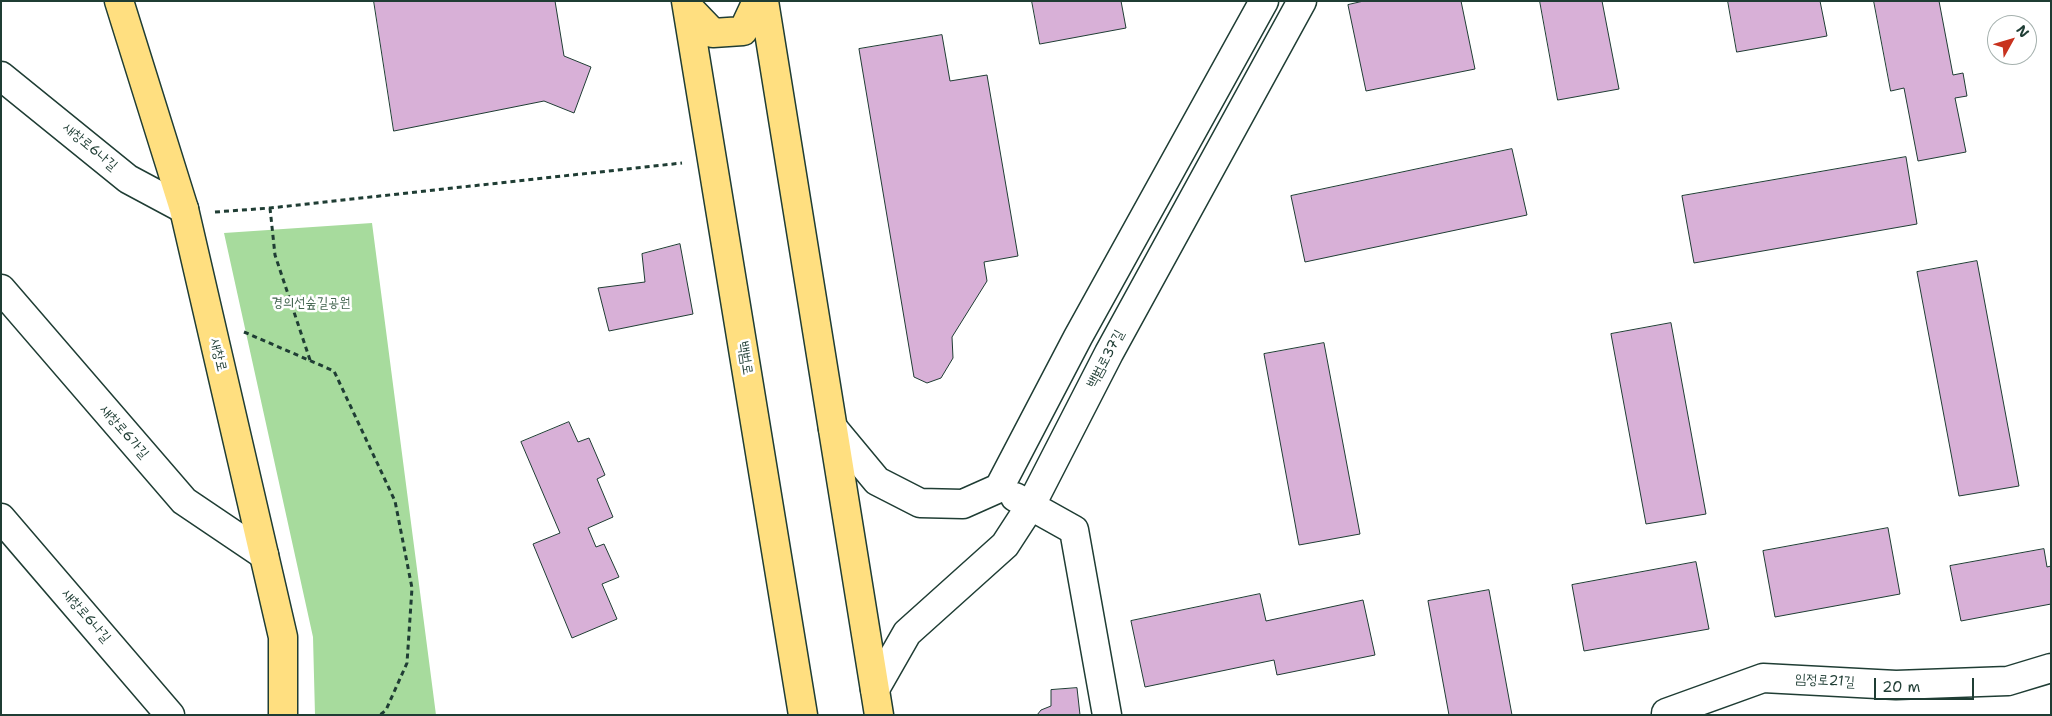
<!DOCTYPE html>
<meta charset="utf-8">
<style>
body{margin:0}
#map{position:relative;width:2052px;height:716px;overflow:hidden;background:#fff;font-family:"Shantell Sans",sans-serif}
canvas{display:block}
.frame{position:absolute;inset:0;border:2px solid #1f3d34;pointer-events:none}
.north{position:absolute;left:1987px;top:15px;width:50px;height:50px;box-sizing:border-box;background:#fff;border:1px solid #a5b1ae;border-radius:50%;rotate:51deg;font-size:14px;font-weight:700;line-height:20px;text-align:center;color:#1f3d34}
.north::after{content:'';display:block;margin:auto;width:18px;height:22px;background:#c8321e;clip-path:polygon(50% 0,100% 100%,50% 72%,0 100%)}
.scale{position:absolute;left:1874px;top:678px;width:100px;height:22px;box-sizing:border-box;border:2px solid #1f3d34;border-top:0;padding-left:6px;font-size:15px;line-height:18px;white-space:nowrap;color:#1f3d34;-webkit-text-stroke:4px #fff;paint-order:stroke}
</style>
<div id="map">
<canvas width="2052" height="716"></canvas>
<div class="frame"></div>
<div class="north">N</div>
<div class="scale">20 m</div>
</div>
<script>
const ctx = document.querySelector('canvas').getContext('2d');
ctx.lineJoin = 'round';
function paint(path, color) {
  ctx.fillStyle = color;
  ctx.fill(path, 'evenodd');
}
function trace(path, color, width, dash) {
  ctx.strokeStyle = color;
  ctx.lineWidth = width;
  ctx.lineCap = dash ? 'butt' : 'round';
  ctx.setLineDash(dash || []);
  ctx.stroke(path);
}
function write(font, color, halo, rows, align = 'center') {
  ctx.font = font + ' "Shantell Sans","Poor Story",sans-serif';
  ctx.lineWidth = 5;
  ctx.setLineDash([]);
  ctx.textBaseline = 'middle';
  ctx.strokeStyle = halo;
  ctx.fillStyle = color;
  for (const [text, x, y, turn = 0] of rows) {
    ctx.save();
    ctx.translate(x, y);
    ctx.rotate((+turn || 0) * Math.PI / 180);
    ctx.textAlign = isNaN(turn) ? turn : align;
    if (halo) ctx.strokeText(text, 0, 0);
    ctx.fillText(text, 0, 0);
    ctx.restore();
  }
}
paint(new Path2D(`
 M372,223l64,492h-121l-2,-78 -89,-404z`), '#a7db9d');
const building = new Path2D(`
 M374,1h181l9,55 27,11 -17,46 -30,-12 -150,30z
 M1032,1h89l5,27 -86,16z
 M1364,1h97l14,68 -109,22 -18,-86z
 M1540,1h62l17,88 -61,11z
 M1728,1h92l7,35 -90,16z
 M1874,1h65l14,74 10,-2 4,23 -12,2 11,54 -48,9 -14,-73 -13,3z
 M942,35l8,46 37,-6 31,181 -34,6 3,19 -35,56 1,21 -12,20 -14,5 -13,-6 -55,-328z
 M1512,149l15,66 -222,47 -14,-66z
 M1906,157l11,67 -223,39 -12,-67z
 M680,244l13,70 -84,17 -11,-43 47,-6 -3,-28z
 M1977,261l42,225 -60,10 -42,-224z
 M1671,323l35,191 -60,10 -35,-190z
 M1324,343l36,191 -61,11 -35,-191z
 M569,422l9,20 11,-4 16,37 -8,4 16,38 -25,11 8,19 8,-3 15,33 -17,7 15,35 -45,19 -39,-94 27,-11 -39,-91z
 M1888,528l12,66 -125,23 -12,-66z
 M2044,549l3,18 4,-1v38l-90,17 -11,-55z
 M1696,562l13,67 -125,22 -12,-66z
 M1489,590l23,125h-63l-21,-114z
 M1260,594l6,27 97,-21 12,55 -98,20 -3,-15 -129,27 -14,-66z
 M1077,688l3,27h-43l4,-5 10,-4v-16z`);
paint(building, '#d8b0d7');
trace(building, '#1f3d34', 1);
const minor = new Path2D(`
 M1,76l127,103 56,30
 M1,289l183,212 80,54
 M833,428l44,53 43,22 43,1 36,-16 79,-151 186,-336
 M1015,497l59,33 33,185
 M1,518l169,197
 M875,689l32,-56 98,-88 26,-40 78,-152 193,-352
 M1666,715v-2l97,-35 133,7 112,-4 43,-13`);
const major = new Path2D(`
 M119,1l65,208 99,428v78
 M686,1l117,714
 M764,1l115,714
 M687,6l26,27 30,-2 14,-30`);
trace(minor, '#1f3d34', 31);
trace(major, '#1f3d34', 31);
trace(new Path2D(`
 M270,208l5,47 35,105
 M215,212l55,-4 412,-45
 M244,332l90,39 61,130 17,87 -5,75 -21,47 -6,5`), '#1f3d34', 3, [5, 4]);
trace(minor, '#fff', 28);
trace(major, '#ffdf80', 28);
write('14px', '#1f3d34', '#fff', [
 ["새창로6나길",90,147,40],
 ["새창로",218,355,77],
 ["백범로",745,358,81],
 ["백범로37길",1106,359,-62],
 ["새창로6가길",124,432,49],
 ["새창로6나길",86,616,49],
 ["임정로21길",1825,681,3]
]);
write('14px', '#41644e', '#fff', [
 ["경의선숲길공원",311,303]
]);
</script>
